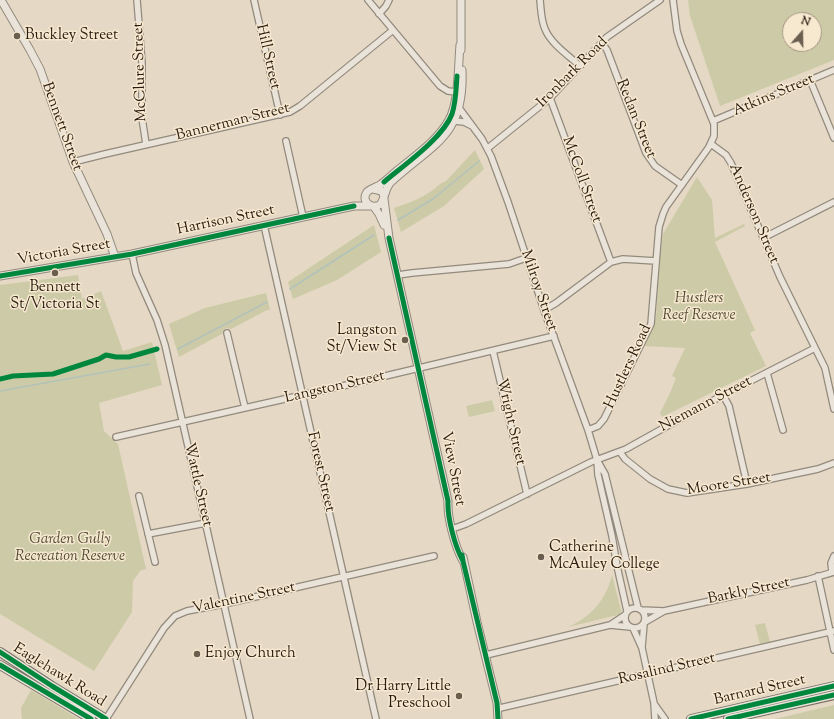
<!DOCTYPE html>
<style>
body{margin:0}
#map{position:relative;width:834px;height:719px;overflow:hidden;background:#e5d8c4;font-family:"Sorts Mill Goudy",serif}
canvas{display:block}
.north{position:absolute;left:782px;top:12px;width:40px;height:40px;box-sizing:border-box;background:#f7e8d0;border:1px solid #a49683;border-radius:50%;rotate:20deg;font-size:11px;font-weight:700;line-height:16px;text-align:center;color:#281c10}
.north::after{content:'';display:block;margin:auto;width:14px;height:18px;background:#6a5e4f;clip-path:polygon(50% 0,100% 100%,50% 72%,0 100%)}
</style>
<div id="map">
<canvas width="834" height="719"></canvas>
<div class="north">N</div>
</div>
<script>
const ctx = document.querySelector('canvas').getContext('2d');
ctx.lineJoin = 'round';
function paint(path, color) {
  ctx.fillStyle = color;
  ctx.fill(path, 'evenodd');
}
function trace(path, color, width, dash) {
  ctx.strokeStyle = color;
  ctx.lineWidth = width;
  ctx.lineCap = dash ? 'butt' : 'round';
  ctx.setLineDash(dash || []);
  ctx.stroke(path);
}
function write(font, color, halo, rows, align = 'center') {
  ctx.font = font + ' "Sorts Mill Goudy",serif';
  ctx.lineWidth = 3;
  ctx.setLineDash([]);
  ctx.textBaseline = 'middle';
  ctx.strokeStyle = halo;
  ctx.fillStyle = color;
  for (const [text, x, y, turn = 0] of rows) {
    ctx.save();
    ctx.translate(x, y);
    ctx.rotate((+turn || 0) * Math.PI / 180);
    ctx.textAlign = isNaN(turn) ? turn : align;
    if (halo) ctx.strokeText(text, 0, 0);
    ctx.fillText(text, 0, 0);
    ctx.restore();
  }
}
paint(new Path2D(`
 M688,0h146v60l-114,46 -30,-90zM790,20h24v24h-24z
 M475,150l9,19 -40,37 -43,26 -7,-24c13,-4 25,-9 36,-16 6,-4 10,-9 16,-11z
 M697,177l15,23 3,38 29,-14 1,2 -30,16 40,88 -5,3 16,33 -104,51 -2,-4 10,-20 6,-15 -4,-2 13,-28 -41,-2 9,-18 3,-10 4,-62 3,-22z
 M374,225l7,27 -44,28 -44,19 -5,-17z
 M78,275l4,24 19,-8 22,60 29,-9 10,43 -63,18 5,28 14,13 28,125 -6,2 -7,10 -1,31 -38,59 -94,-57v-329z
 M266,293l4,17h-3l-36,19 -5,-1 -3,2 -1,4 -43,23 -10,-33 36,-16z
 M492,400l3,11 -26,6 -3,-11z
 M612,575l10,39 -54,13c23,-10 38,-27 44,-52z
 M765,623l5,19 -10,2 -5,-19z
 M31,690l48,29h-57l-1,-11z
 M834,705v14h-59z`), '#cdcba7');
trace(new Path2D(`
 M398,220l35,-21 46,-38
 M290,289l84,-54
 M178,349l89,-47
 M0,391l150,-27`), '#b2c2ba', 1.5);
const minor = new Path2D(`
 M137,0l5,63v55l4,26
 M254,0l26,115
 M368,0l72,86 8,5 8,1
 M540,0c1,9 1,20 5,29 6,15 23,26 35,37
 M379,14l7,-8 3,-6
 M602,43l5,7 39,103 9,13 27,19
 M810,80l24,58
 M550,98l61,164
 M459,108l23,31 9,17 17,46 36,108 44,120 9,30 1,15 14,61 5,30 10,45
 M454,121l10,1 8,4
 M713,121l121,-51
 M286,141l17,76
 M711,144l15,11 5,8 49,114 45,91 9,41
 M488,148l62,-50 57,-61 53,-37
 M73,162l32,-8 185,-42 10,-6 93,-76
 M264,225l112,494
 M763,238l71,-36
 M132,254l4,19 21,47 8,25 85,374
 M398,275l14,-2 97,-9 17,-6
 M544,310l12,-7 55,-41 12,-3 33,2
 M227,333l18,75
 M493,351l34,143
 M767,373l16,57
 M723,395l6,11 18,78
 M588,430l10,-4 6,-7 47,-95 8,-97 4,-13 3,-7 43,-60 5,-11v-12l-33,-80 -4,-13 -4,-31
 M116,437l244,-55 194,-46
 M620,452l5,7 25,20 18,10 19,4 60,-9 71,-15 16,-6
 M597,460l8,14 33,134
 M139,496l16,66
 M452,529l14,-5 125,-62 35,-13 97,-54 92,-47
 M148,534l58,-11
 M832,572l-1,-9 3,-7
 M818,576l16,74
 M625 618a10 10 0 1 1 20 0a10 10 0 1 1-20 0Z
 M641,610l23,1
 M645,622l19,-11 143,-31 27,-8
 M610,625l20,2
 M633,628l9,20 12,55 1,16
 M642,647l2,-23
 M486,655l124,-30 15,-10
 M655,705l10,14
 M500,708l334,-77
 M106,719l58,-91 11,-12 12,-5 37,-7 210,-48`);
const tertiary = new Path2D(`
 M1,0l29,50 10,19 33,93 34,72 8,23
 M461,50v-50
 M373,189l9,2 2,6 -3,7c-8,6 -21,-2 -14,-12 3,-3 9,-5 13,-7 7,-5 13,-11 19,-16 17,-14 39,-29 50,-49 10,-18 9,-53 11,-75
 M384,197l3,-9 3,-5c42,-39 75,-46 72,-113
 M384,199l5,39 59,263c-1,16 7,46 15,60
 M374,207l5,7 5,11
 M0,276l132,-22 222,-48h17
 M463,557l14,65 20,81 1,16`);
const secondary = new Path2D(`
 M0,652l52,34 54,33
 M0,665l91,54
 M691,719l143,-33
 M728,719l106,-24`);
trace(minor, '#938a7e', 8);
trace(tertiary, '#938a7e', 9);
trace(secondary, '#797165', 10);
trace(minor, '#e9e3d9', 5.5);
trace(tertiary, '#e9e3d9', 7);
trace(secondary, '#e9e3d9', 8);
trace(new Path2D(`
 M384,182c20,-17 59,-44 68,-68 4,-12 4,-25 5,-38
 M389,238l59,263c-1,16 7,46 15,60
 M0,276l132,-22 222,-48
 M0,379l13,-3 40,-2 46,-15 7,-4 10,2h13l28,-8
 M462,555l1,6 34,142 1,16
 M0,652l52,34 54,33
 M0,665l91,54
 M691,719l143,-33
 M728,719l106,-24`), '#00873e', 5);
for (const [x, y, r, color] of [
 [17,36,4,"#6a5e4f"],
 [55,273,4,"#6a5e4f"],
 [405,340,4,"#6a5e4f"],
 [541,557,4,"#6a5e4f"],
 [197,654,4,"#6a5e4f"],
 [459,696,4,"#6a5e4f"]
]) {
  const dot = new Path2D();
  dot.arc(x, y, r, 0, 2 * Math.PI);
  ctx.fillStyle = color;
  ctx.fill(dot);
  trace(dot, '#f7e8d0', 1.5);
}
write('15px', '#281c10', '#f7e8d0', [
 ["Buckley Street",25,36],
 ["Bennett",55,288,"center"],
 ["St/Victoria St",55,305,"center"],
 ["Langston",397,331,"right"],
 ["St/View St",397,348,"right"],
 ["Catherine",549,548],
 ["McAuley College",549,565],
 ["Enjoy Church",205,654],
 ["Dr Harry Little",451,687,"right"],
 ["Preschool",451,704,"right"]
], 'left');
write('15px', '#281c10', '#f7e8d0', [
 ["Hill Street",267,57,77],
 ["McClure Street",141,72,-92],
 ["Ironbark Road",573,73,-45],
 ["Atkins Street",774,96,-23],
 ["Redan Street",635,119,68],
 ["Bannerman Street",233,123,-14],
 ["Bennett Street",61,127,70],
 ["McColl Street",581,180,70],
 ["Anderson Street",753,214,67],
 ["Harrison Street",226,221,-12],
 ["Victoria Street",64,253,-10],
 ["Milroy Street",538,291,71],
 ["Hustlers Road",629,367,-65],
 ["Langston Street",335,388,-13],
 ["Niemann Street",706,405,-28],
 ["Wright Street",510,422,77],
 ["View Street",452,469,79],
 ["Forest Street",320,472,77],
 ["Wattle Street",197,485,77],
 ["Moore Street",729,485,-9],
 ["Barkly Street",749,592,-12],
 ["Valentine Street",244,599,-12],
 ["Rosalind Street",667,670,-13],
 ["Eaglehawk Road",59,676,32],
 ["Barnard Street",760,691,-13]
]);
write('italic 15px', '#544d36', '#f7e8d0', [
 ["Hustlers",699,299],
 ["Reef Reserve",699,316],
 ["Garden Gully",70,540],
 ["Recreation Reserve",70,557]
]);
</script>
